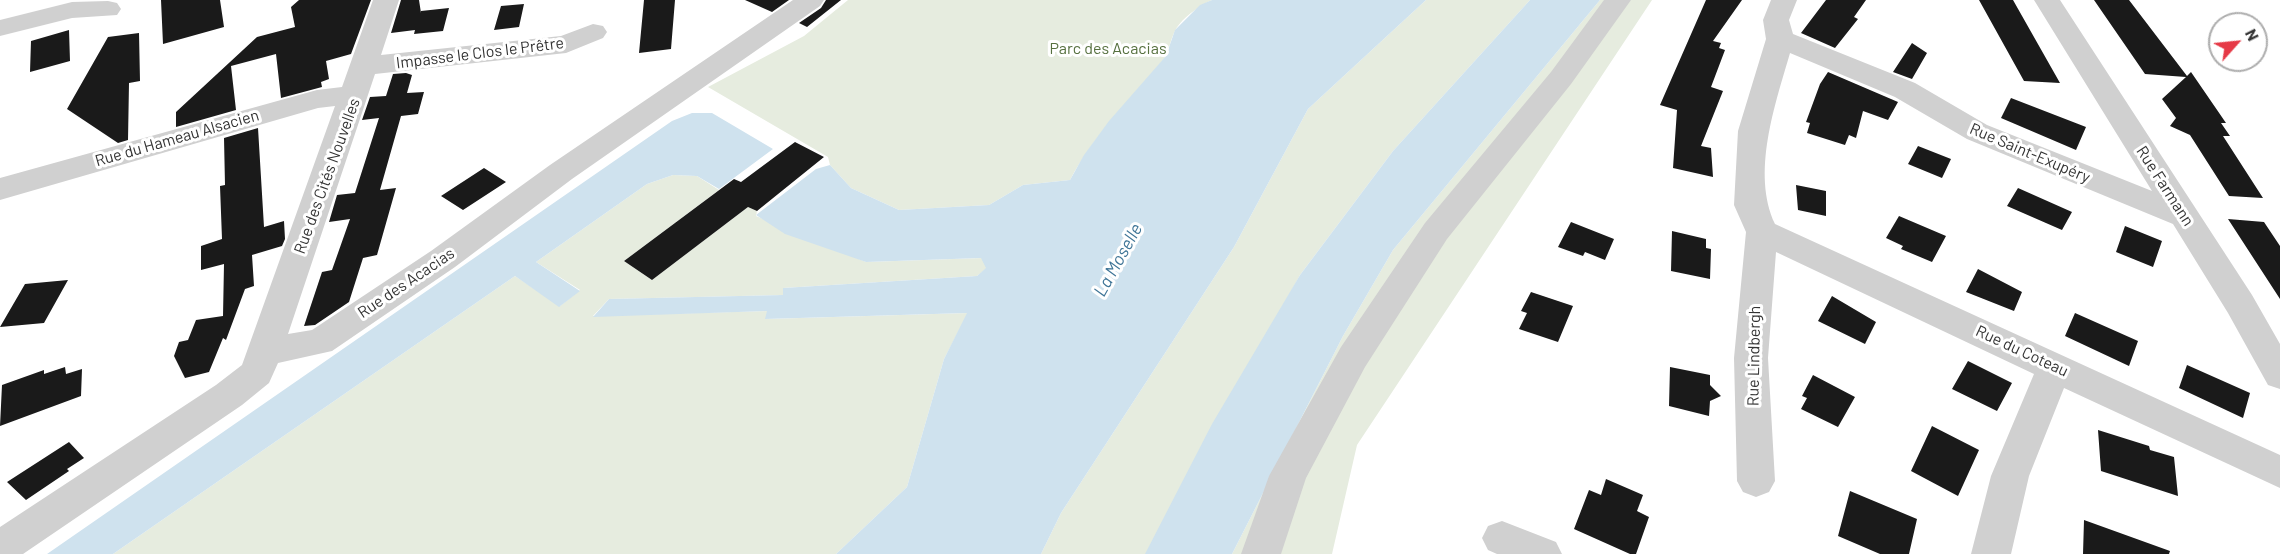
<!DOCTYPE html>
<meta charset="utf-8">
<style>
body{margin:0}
#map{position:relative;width:2280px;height:554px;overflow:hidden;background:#fff;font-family:Barlow,sans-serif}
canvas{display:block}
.north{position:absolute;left:2208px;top:12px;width:60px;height:60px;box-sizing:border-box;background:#fff;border:2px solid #adadad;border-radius:50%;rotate:63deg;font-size:16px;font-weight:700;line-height:24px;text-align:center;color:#333}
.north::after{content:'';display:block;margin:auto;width:21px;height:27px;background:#e63946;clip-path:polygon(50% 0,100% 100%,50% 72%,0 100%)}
</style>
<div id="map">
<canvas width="2280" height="554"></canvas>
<div class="north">N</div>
</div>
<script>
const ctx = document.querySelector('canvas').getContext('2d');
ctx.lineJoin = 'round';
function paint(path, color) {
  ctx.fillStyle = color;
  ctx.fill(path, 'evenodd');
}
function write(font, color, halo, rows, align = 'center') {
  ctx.font = font + ' Barlow,sans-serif';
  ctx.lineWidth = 6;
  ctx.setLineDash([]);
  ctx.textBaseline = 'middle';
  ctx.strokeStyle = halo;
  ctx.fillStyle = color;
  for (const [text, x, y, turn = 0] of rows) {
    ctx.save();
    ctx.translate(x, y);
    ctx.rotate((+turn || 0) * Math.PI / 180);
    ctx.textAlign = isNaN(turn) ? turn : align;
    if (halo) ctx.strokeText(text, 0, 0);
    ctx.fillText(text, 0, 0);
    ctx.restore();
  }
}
paint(new Path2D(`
 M848,0h364c-13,6 -32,19 -38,33 -4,8 -5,19 -10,26 -33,41 -69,74 -94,121l-47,5 -34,20 -90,5 -48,-22 -21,-23 -2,-8 -120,-70 96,-51z
 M1426,0h104l-137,151 -93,124 -154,279h-105l20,-41 173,-266 74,-138z
 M1600,0h52l-295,445 -25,109h-100l111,-218 50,-86z
 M673,175l24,1 22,14 -95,71 28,19 96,-73 9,4 -1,5 110,46 116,-4 5,10 -10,8 -194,12 1,7 -175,4 -16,17 175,-5 -2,8 202,-6 -24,46 -37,128 -71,67h-723l402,-278 45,30 20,-16 -44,-28 111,-78z`), '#e6ecdf');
paint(new Path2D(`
 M1212,0h214l-118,109 -74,138 -173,266 -20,41h-205l71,-67 37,-128 23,-46 -202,6 2,-8 -174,6 16,-18 174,-4v-7l194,-12 9,-8 -5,-10 -115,4 -81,-28 -29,-19 60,-46 14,-4 21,23 48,22 90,-5 34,-20 47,-5 14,-25 25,-34 57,-65 9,-26 25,-25z
 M1530,0h70l-207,250 -50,86 -111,218h-87l67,-130 88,-149 93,-124z
 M692,113h20l61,36 -54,40 -22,-13 -24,-1 -26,9 -111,78 44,29 -21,16 -44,-31 -402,278h-66l625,-433z`), '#cfe2ee');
paint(new Path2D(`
 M161,0h59l4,27 -61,17z
 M299,0h72l-20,54 -25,7 3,18 -8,3 1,5 -41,11 -5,-44 -45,12 5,44 -60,17v-15l81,-75 38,-10 -4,-20z
 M401,0h18l2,13v-2l28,-3 -6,23 -29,3 1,-4 -24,3z
 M644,0h31l-4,49 -32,4z
 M745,0h44l-17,12z
 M826,0h15l-34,27 -8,-4 22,-15z
 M1706,0h36l-29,41 8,2 -2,5 6,2 -14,37 12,4 -22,55 10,2 2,29 -40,-9 4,-58 -17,-5z
 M1826,0h40l-12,17 4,2 -23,29 -34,-15z
 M1979,0h34l47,83 -36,-2z
 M2094,0h35l58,76 4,-4 35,51h-5l9,13h-7l40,62 -34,-2 -39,-61 -20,-9 6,-8 -14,-19 24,-22 -41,-3z
 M524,4l-5,23 -25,3 7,-24z
 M69,30l1,31 -40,11 1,-31z
 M139,33l1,48 -11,2 -1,57 -10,3 -51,-34 41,-72z
 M1912,43l15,10 -15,26 -19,-7z
 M1828,72l70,30 -10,18 -25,-9 -7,27 -7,-3 -4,10 -38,-12 3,-10 -4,-1 14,-38z
 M406,73l6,2 -5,18 17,-1 -6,22 -17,2 -21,74 16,-2 -19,67 -14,3 -14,44 -34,23 -11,1 18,-54 10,-2 18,-51 -21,3 8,-27 18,-2 24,-75 -17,2 8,-23 16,-1 7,-22z
 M2011,98l75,29 -10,23 -75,-32z
 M258,128l6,99 20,-6 1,18 -3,7 -30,9 2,31 -9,3 -19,51 -3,-2 -14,34 -24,6 -11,-22 5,-14 9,-2 8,-20 27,-4 1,-52 -23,6v-24l21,-7 -2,-53 5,-1 -1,-47z
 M795,142l29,15 -67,54 -9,-4 -96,73 -28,-19 110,-82 7,3z
 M1918,146l33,13 -9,19 -34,-14z
 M484,168l22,14 -43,28 -22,-14z
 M1796,185l30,6v25l-28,-6z
 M2018,188l54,24 -10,18 -55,-24z
 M1899,216l47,20 -14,26 -31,-13 2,-3 -17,-8z
 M2228,219l36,3 16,24v53z
 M1571,222l43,17 -9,21 -20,-8 -2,4 -25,-9z
 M2125,226l37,15 -9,26 -37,-15z
 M1672,231l34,8v9l5,1 -1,30 -39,-8z
 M1978,269l44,23 -8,19 -48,-19z
 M68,280l-24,43 -44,4 25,-43z
 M1531,292l42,14 -15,36 -39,-13 8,-16 -6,-2z
 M1832,296l44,26 -11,22 -47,-23z
 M2075,313l63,28 -9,25 -64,-30z
 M1968,361l44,22 -15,28 -45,-22z
 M2187,365l63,28 -7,25 -64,-30z
 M65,367l1,7 16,-5 -1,27 -81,30 2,-41 42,-15v4z
 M1670,367l40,8v10l11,11 -11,5 -1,15 -40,-10z
 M1813,375l42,22 -17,30 -37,-18 6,-11 -5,-2z
 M1932,426l47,24 -21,46 -47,-25z
 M2098,430l51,16 1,4 24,7 4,39 -77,-25z
 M69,442l15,16 -17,11 2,2 -43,29 -19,-18z
 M1606,479l37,16 -6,16 12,6 -13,37h-6l-56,-25 15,-39 12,5z
 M1850,491l67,28 -8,35h-29l-42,-18z
 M2084,520l86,31 -1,3h-86z`), '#1a1a1a');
paint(new Path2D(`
 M373,0h26l-18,55 180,-19 32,-12 10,2 4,6 -4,6 -37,15 -191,21 -87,260 24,-4 119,-79 119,-86 243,-165h31l-4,6 -248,173 -117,88 -123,84 -54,12 -9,20 -27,22 -219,149h-23v-27l216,-142 26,-20 93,-259 -17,2 -318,92v-22l317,-88 25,-3z
 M1604,0h27l-60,84 -124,155 -82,128 -59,111 -25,76h-40l28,-78 72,-129 84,-124 126,-151z
 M1771,0h26l-8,20 4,14 122,49 72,42 165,66 -118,-191h26l192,295 28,49v45l-12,-4 -40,-72 -55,-89 -206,-85 -72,-42 -105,-44c-15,52 -39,120 -15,171l505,231v33l-216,-100 -35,88 -18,78h-40l20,-78 43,-102 -258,-122 -8,106 7,123 -6,11 -13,5 -13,-5 -6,-11 -3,-123 12,-126 -12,-27 4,-74 28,-92 -3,-19z
 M108,1l9,2 4,6 -4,6 -45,3 -72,18v-16l72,-18z
 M1502,521l54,21 6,12h-65l-9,-4 -6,-12 6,-12z`), '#d0d0d0');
write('16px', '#56703f', '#fff', [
 ["Parc des Acacias",1108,49]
]);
write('16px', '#333', '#fff', [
 ["Impasse le Clos le Prêtre",480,53,-7],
 ["Rue du Hameau Alsacien",177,138,-16],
 ["Rue Saint-Exupéry",2030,153,23],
 ["Rue des Cités Nouvelles",327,176,-70],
 ["Rue Farmann",2165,186,57],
 ["Rue des Acacias",406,283,-34],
 ["Rue du Coteau",2022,351,25],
 ["Rue Lindbergh",1754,356,-89]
]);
write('italic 18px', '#3f7597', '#fff', [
 ["La Moselle",1118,260,-61]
]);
</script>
